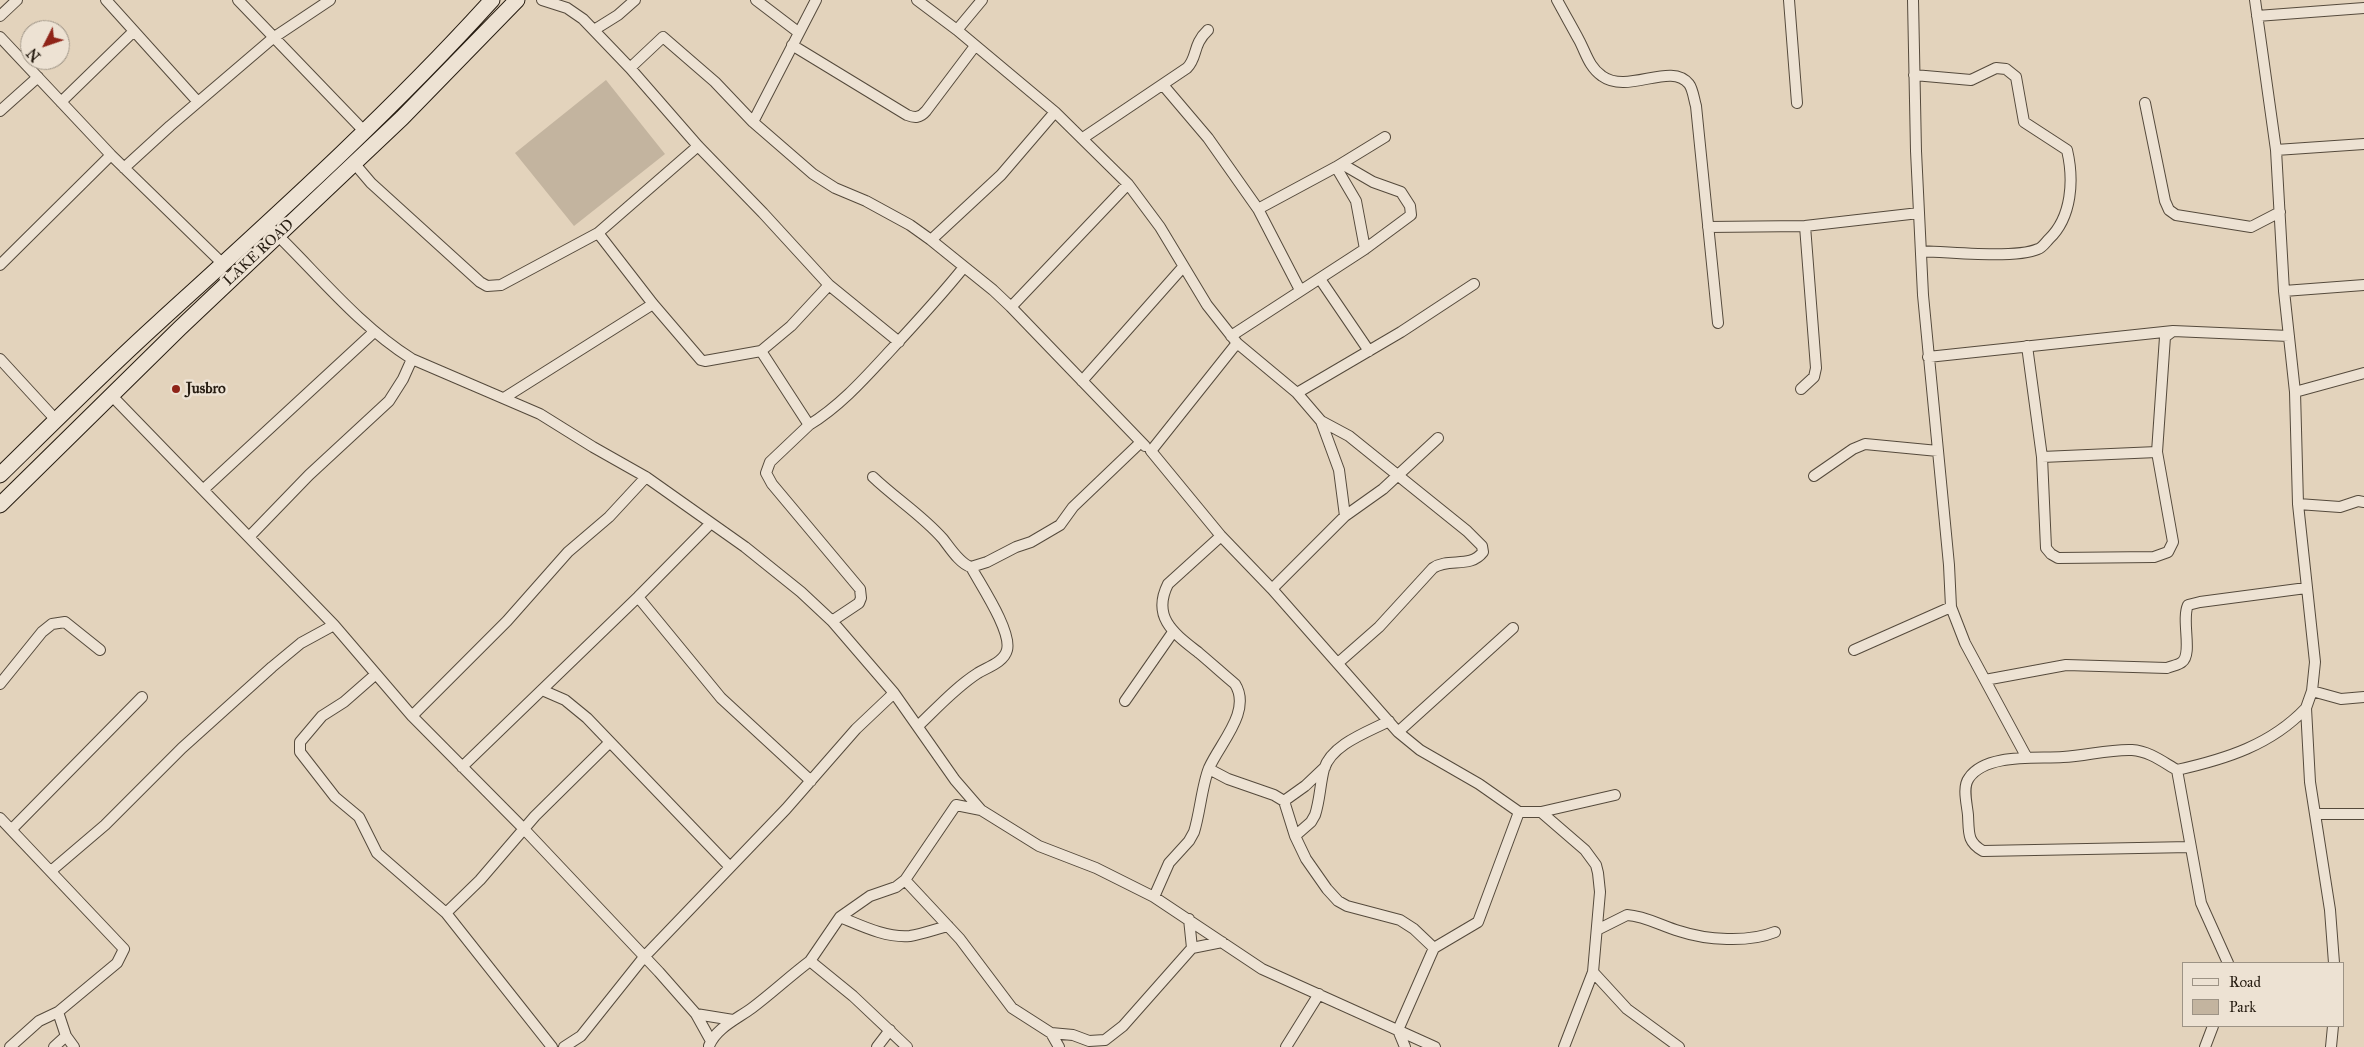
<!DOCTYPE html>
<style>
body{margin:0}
#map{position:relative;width:2364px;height:1047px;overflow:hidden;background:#e3d3bc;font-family:"IM FELL Great Primer",serif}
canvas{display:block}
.legend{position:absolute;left:2182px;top:962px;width:162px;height:65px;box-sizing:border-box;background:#ede2d3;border:1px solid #9d9385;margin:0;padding:6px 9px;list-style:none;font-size:15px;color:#261c11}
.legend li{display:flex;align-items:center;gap:10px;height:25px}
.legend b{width:25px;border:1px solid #9d9385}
.north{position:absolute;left:20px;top:20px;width:50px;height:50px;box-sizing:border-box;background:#ede2d3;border:1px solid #9d9385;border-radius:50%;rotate:229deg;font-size:14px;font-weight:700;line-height:20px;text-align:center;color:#261c11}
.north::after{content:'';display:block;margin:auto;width:18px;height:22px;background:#8f2418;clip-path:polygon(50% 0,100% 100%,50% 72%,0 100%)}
</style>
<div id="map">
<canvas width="2364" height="1047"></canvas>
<ul class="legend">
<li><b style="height:6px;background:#ede2d3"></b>Road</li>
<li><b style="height:14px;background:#c3b49f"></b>Park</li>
</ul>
<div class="north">N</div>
</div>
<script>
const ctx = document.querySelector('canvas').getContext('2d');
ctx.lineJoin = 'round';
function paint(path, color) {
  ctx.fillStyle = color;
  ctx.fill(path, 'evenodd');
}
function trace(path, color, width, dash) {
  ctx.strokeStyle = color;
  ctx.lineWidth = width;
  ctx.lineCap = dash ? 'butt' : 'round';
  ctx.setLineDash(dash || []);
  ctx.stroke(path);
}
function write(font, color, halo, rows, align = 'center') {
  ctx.font = font + ' "IM FELL Great Primer",serif';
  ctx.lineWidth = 5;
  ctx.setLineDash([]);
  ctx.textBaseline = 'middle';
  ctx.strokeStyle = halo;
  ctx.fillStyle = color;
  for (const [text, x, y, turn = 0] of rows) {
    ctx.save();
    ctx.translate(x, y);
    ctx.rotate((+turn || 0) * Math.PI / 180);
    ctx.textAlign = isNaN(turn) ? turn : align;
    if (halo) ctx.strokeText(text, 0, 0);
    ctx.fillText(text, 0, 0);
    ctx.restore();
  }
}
paint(new Path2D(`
 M606,80l59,74 -91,72 -59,-73z`), '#c3b49f');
const minor = new Path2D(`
 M106,0l92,102
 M238,0l127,132
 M542,0l25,8 16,11 47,49 68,78 65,67 66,72 -38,41 -30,25 48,74 -39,37 -4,11 6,11 88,105 1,9 -2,5 -27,18
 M756,0l42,32
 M816,0l-63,122 60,52 22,14 31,13 44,24 21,15
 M917,0l40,30 98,82 73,72 32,43 47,78 30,38 -86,108 70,85 51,53 126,143 22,18 59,34 40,28h22l74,-17
 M1557,0c7,13 15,27 22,40 7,13 10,27 23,36 26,19 69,-15 87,8 4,5 5,16 7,22l22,217
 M1789,0l8,103
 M1913,0l3,151 7,144 26,270 2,42 14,36 61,113
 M2255,0l21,150 8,141 11,101 3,112 17,158 -3,29 -6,17 4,74 20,128 4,53
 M0,16l17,-16
 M2257,16l107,-8
 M594,30l24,-15 17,-15
 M957,30l25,-30
 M0,37l111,118 112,109
 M792,45l115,70c8,3 13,3 19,-4l49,-65
 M630,68l33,-31 52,45 38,40
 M1914,75l57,5 25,-12 10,1 10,8 8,45 43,28c7,30 5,67 -18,89 -3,3 -7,9 -11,10 -22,10 -91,3 -117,2
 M1163,85l45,53 50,71
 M61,102l73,-71
 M2145,103l20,98 4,9 7,5 75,12 29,-15
 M0,111l38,-34
 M1055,112l-54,63 -70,65 62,50 18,17 117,-123
 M1083,138l104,-70c11,-11 5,-23 21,-38
 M698,146l-100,87 55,71 48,56 4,1 56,-10
 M2276,150l88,-6
 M354,163l17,20 109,99 7,4 14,-1 97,-52
 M1336,167l20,34 9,48
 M124,168l46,-42 103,-88 57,-38
 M266,224c48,45 89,99 146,135l128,55 53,33 53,30 99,70 56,45 31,29 62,72 -38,36 -70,80 -142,148 -63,79 -17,11
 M1708,227l97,-1 114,-13
 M0,265l111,-110
 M1320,279l49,72
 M829,285l70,57
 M1300,290l-42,-81 78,-42 49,-30
 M2284,291l80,-6
 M1011,307l134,139
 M1231,336l134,-87 46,-34 -1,-9 -9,-14 -28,-10 -31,-18
 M1237,343l60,50 24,28 18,49 6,46
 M2027,346l15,111 4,91 5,6 7,4 96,-1 14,-5 5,-10 -16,-90 8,-115 8,-6 116,5
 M1928,357l245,-26
 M0,359l56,61
 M1082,381l101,-114
 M1801,389l13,-12 2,-9 -11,-142
 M2295,392l69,-19
 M1297,393l104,-61 73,-48
 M112,396l222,229 78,91 111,112 136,144 37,42 15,27
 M504,398l149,-94
 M1321,421l28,15 118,95 15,15 1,6c-13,17 -34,5 -50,16l-54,59 -41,36
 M809,425c31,-19 55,-46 79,-72 26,-28 52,-56 76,-86
 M2042,457l115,-5
 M1814,476l39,-27 12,-5 73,7
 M873,477c23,22 49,38 70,62 7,9 17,25 28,28 9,17 41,64 36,83 -3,12 -19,17 -29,23 -22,14 -41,35 -60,53
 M204,489l170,-157
 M2298,504l42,3 18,-6 6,1
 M249,537l60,-62 80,-74 14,-22 9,-20
 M971,567l16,-5 29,-15 15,-5 29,-17 13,-18 68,-65
 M1272,589l73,-73 38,-27 55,-51
 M638,597l83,101 90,83
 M1854,650l97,-43
 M376,674l-32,28 -22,14 -22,26v10l35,45 24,20 18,36 69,60 34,-33 55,-64 75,-74
 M1985,680l81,-15 101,3c4,-2 12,-3 15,-6 11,-8 -1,-42 6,-57l12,-3 106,-14
 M0,684l42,-52 10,-8 13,-2 35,28
 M542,690l23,10 22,18 143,149
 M2312,691l29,8 23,-2
 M894,693l61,87 26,30 58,36 57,22 58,29 108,72 173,78
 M1125,701l48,-69
 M412,716l95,-95 61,-69 41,-35 37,-40
 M1398,732l115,-104
 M462,767l176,-170 73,-74
 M1209,769l19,10 46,16 10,6 11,35 11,23 21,30 11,12 9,5 53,14 14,9 20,19
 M2177,770l24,133 27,60
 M1284,801l21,-15 20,-19
 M1541,812l44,38 11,15 2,8 2,19 -7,80 -29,75
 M2316,814h48
 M0,818l124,131 -7,14 -59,49 -19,9 -29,26
 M12,829l130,-132
 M1295,836l16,-14 4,-7c5,-15 5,-31 9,-46 8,-25 44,-37 65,-48
 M2190,847l-207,4c-16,-9 -14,-18 -15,-36 -1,-11 -6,-28 1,-37 17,-25 68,-19 94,-21 23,-1 46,-8 69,-7 17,1 31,12 45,20 49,-11 94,-25 129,-62
 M51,871l54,-46 77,-77 90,-81 29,-24 33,-18
 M905,880l55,59 52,69 39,25 8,14
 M1154,897l15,-34 20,-22 5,-9c6,-19 8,-47 15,-64 11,-25 43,-57 26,-84 -12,-10 -24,-21 -36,-31 -24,-19 -48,-35 -31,-69l53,-48
 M446,913l106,134
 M840,917c22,9 46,21 70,19 13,-2 26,-7 38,-10
 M1189,919l3,29
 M1597,930l30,-15c18,1 35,11 52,16 27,9 69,12 96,1
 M810,961l30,-44 30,-21 26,-9 9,-7 51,-75 25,5
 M1593,972l34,37 52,38
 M58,1012l8,24 8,11
 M696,1014l37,6
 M1051,1033l22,2 16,6 16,-1 18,-14 69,-78 30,-6
 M709,1046c7,-18 28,-27 43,-38 20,-15 38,-32 58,-47l43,35 54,51
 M54,1047l12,-11
 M877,1047l13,-17
 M1286,1047l33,-53
 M1405,1047l-7,-17 32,-73 4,-9 44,-26 41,-110
 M2205,1047l8,-21
 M2331,1047l2,-21`);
const secondary = new Path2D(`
 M0,475c52,-51 104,-103 158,-152 114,-104 230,-208 334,-323
 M0,505l180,-177 222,-210 115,-118`);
trace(minor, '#554a3c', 12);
trace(secondary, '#261c11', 17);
trace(minor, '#ede2d3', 10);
trace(secondary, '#ede2d3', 15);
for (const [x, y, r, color] of [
 [176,389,5,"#8f2418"]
]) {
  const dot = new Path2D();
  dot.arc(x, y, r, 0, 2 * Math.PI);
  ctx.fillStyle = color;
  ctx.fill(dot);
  trace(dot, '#ede2d3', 2);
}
write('15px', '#261c11', '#ede2d3', [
 ["LAKE ROAD",259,253,-43]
]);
write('bold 15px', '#261c11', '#ede2d3', [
 ["Jusbro",186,389]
], 'left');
</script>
